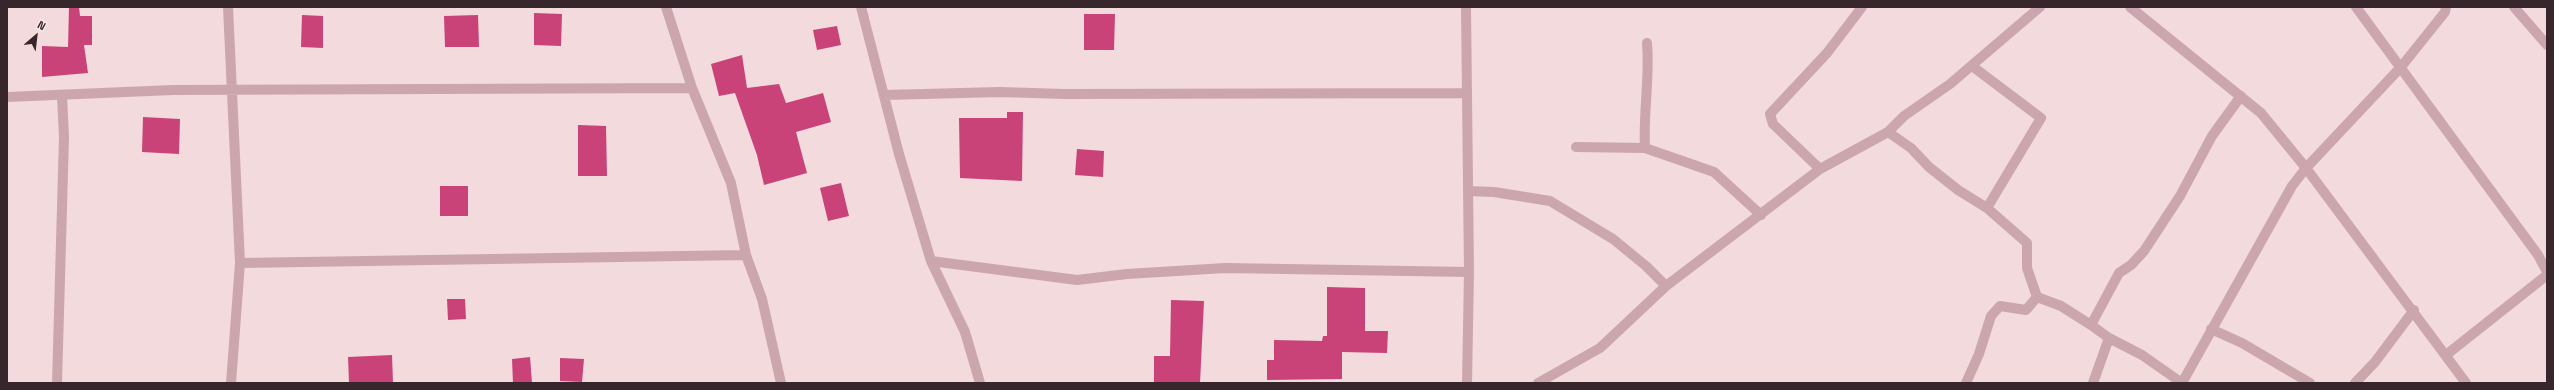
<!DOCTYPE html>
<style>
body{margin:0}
#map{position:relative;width:2554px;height:390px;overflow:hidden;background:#f2dadd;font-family:"Space Grotesk",sans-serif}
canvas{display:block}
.frame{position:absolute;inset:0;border:8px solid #37272c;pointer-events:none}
.north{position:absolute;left:16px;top:16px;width:40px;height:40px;-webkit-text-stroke:3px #fae7e9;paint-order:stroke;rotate:28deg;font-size:11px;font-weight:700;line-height:16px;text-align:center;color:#37272c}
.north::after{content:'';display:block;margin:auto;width:14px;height:18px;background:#37272c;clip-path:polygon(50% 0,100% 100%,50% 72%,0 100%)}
</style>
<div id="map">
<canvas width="2554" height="390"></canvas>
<div class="frame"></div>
<div class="north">N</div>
</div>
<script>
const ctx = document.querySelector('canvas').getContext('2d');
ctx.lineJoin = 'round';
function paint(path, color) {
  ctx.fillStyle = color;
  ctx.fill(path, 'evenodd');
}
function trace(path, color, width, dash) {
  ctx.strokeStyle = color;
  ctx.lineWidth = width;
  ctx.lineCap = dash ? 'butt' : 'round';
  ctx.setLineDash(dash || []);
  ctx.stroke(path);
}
paint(new Path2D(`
 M69,7h10l1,9h12v29h-8l4,28 -46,4v-31l26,1z
 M534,13l28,1 -1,32 -27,-1z
 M1084,14h31l-1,36h-30z
 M302,15l21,1v32l-22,-1z
 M478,15l1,32h-34l-1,-31z
 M837,26l4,19 -24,5 -4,-20z
 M742,55l5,33 32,-4 7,19 37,-10 8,29 -35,10 11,41 -43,12 -7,-30 -22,-62 -16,3 -8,-32z
 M1007,112h16l-1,69 -62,-3 -1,-60h48z
 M143,117l37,2 -1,35 -37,-2z
 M578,125l28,1 1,50h-29z
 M1077,149l27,2 -1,26 -28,-2z
 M841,183l8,33 -21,5 -8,-33z
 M440,186h28v30h-28z
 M1327,287l38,1v43h23l-1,22 -45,-1v27l-75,1v-20h7v-20l48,1 1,-5h4z
 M447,299h18l1,20 -18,1z
 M1171,300l33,1 -4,82h-46v-27h16z
 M392,355l1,28h-44l-1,-26z
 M530,357l2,26h-19l-1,-24z
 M560,358l24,1 -2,23 -22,-1z`), '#c94278');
trace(new Path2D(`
 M228,7l12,256 -9,120
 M666,7l26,81 39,95 15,72 16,44 19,84
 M861,7l38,147 32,107 34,71 15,51
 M1466,7l3,265 -2,111
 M2130,7l131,106 45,55 160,215
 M2356,7l182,248 9,17
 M2514,7l33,38
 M1647,43c3,35 -4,70 -2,105l69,24 47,43
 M1972,66l69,52 -54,90
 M884,95l116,-3 65,2 401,-1
 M7,97l166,-7 519,-2
 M1888,132l23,16 18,19 29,23 29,18 40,35v25l10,29 24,9 30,19
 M1576,147l69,1
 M1820,169l-47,-45 -3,-10 57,-61 35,-46
 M1468,191l26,1 56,9 63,38 33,27 20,20
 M931,261l146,19 50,-6 98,-6 244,4
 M240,263l506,-8
 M2211,329l31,14 68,40
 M2446,355l101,-80
 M57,383l7,-246 -2,-41
 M1538,383l62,-35 66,-62 154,-117 68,-37 16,-16 46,-32 90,-77
 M1966,383l13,-29 12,-38 9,-10 26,4 11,-13
 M2093,383l16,-45
 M2182,383l110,-197 14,-18 95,-101 44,-55 1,-5
 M2182,383l-40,-28 -33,-17 -18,-13 28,-52 12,-8 13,-14 36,-55 32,-60 29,-40
 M2355,383l20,-21 39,-52`), '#cba6ad', 10);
</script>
